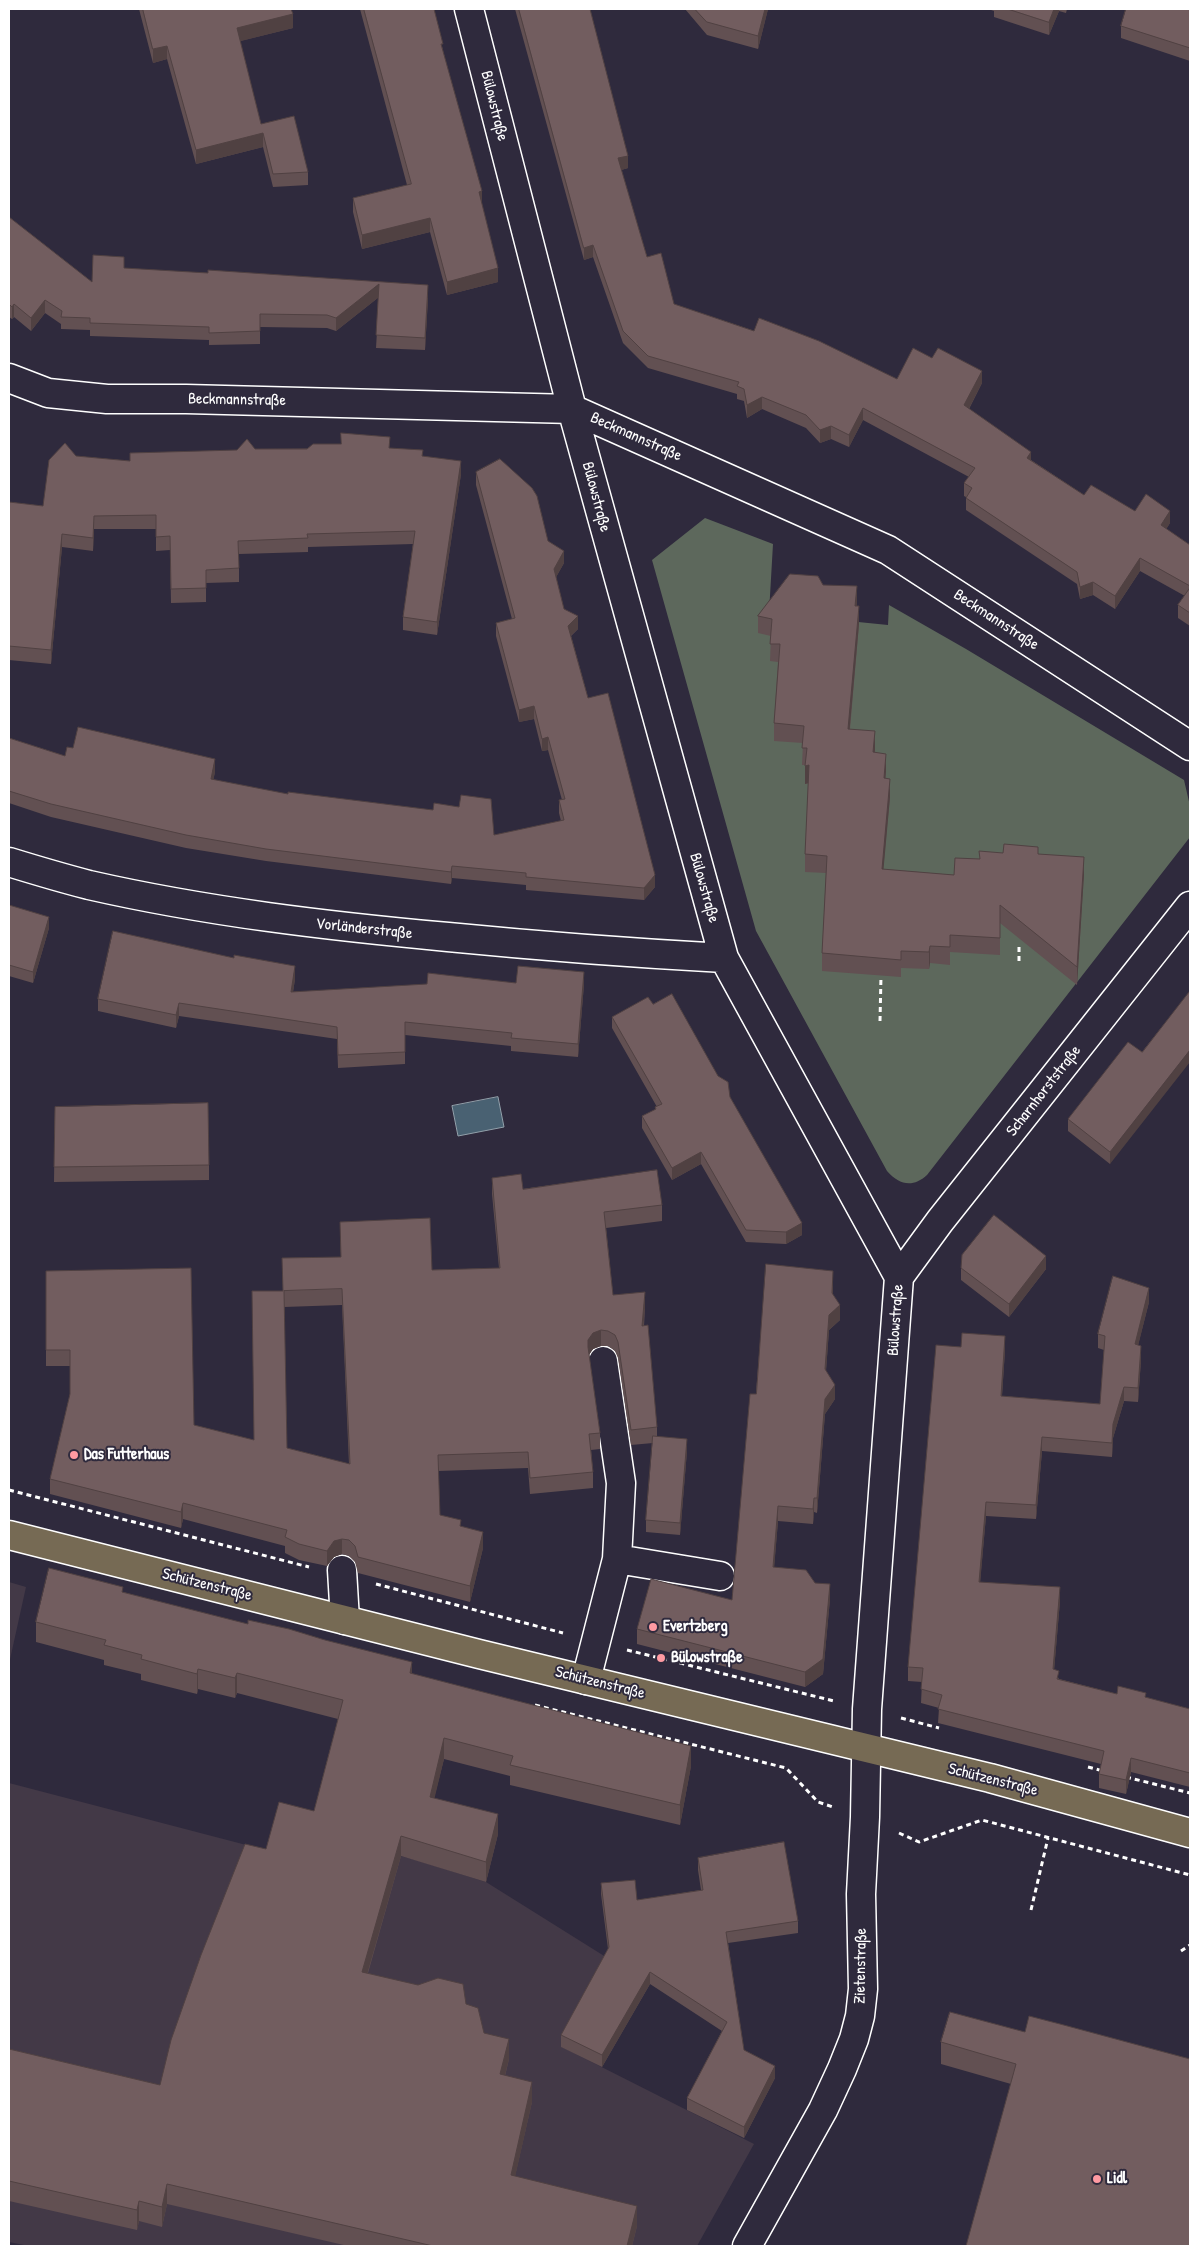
<!DOCTYPE html>
<meta charset="utf-8">
<style>
body{margin:0}
#map{position:relative;width:1199px;height:2255px;overflow:hidden;background:#2f2a3d;font-family:"Patrick Hand",sans-serif}
canvas{display:block}
.frame{position:absolute;inset:0;border:10px solid #fff;pointer-events:none}
</style>
<div id="map">
<canvas width="1199" height="2255"></canvas>
<div class="frame"></div>
</div>
<script>
const ctx = document.querySelector('canvas').getContext('2d');
ctx.lineJoin = 'round';
function paint(path, color) {
  ctx.fillStyle = color;
  ctx.fill(path, 'evenodd');
}
function trace(path, color, width, dash) {
  ctx.strokeStyle = color;
  ctx.lineWidth = width;
  ctx.lineCap = dash ? 'butt' : 'round';
  ctx.setLineDash(dash || []);
  ctx.stroke(path);
}
function write(font, color, halo, rows, align = 'center') {
  ctx.font = font + ' "Patrick Hand",sans-serif';
  ctx.lineWidth = 4;
  ctx.setLineDash([]);
  ctx.textBaseline = 'middle';
  ctx.strokeStyle = halo;
  ctx.fillStyle = color;
  for (const [text, x, y, turn = 0] of rows) {
    ctx.save();
    ctx.translate(x, y);
    ctx.rotate((+turn || 0) * Math.PI / 180);
    ctx.textAlign = isNaN(turn) ? turn : align;
    if (halo) ctx.strokeText(text, 0, 0);
    ctx.fillText(text, 0, 0);
    ctx.restore();
  }
}
paint(new Path2D(`
 M9,1582l17,5 -17,77z
 M9,1783l287,75 46,-18 77,21 67,21 123,77 -47,88 192,97 -57,102h-668l-20,-4z`), '#433947');
paint(new Path2D(`
 M705,518l68,26 -4,69 119,12 1,-20 77,44 218,131 6,26v31l-263,338c-14,13 -28,10 -40,-4l-131,-240 -104,-371z`), '#5d685c');
const water = new Path2D(`
 M498,1097l6,30 -46,9 -6,-30z`);
paint(water, '#496172');
trace(water, '#92a0aa', 1);
const minor = new Path2D(`
 M469,9l103,400 152,549 175,319 -32,432 -2,108 -4,77 2,95 -3,27 -6,23 -12,30 -19,41 -76,136
 M9,378l39,15 59,6h79l386,10 316,141 302,196
 M9,862c26,8 53,16 80,23 119,27 239,41 359,52 92,9 184,16 276,21
 M899,1277l41,-56 250,-315
 M617,1559l103,17
 M342,1570l3,50
 M586,1680l31,-121 4,-76 -18,-122`);
const major = new Path2D(`
 M9,1535l470,119 511,124 200,55`);
trace(minor, '#fff', 31);
trace(major, '#fff', 31);
trace(new Path2D(`
 M1019,947v15
 M880,1021l1,-45
 M9,1490l300,77
 M376,1584l187,49
 M627,1650l207,51
 M535,1705l251,63 32,34 15,5
 M901,1718l38,10
 M1088,1767l15,4
 M1126,1777l64,16
 M899,1833l20,9 63,-22 208,55
 M1031,1910l17,-72
 M1181,1951l9,-6`), '#fff', 3, [5, 4]);
trace(minor, '#2f2a3d', 28);
trace(major, '#766a54', 28);
paint(new Path2D(`
 M139,9h152l2,19 -53,13 21,83 47,48v13l-35,2 -10,-40 -67,17 -29,-105 -14,4z
 M360,9h74l9,42 39,154 16,77 -51,13 -17,-63 -68,17 -9,-37v-14l54,-13z
 M515,9h75l38,159 -7,2 26,87 27,47 223,75 85,4 -13,26 62,51 53,35 86,28 -4,6 24,16v81l-12,-8v-13l7,-9 -45,-25 -25,38 -22,-14 -13,4 -3,-15 -111,-74v-13l-2,-1v-13l5,-6 -106,-57 -14,27 -18,-8 -11,4 -14,-15 -44,-19 -15,9 -3,-17 -7,-2v-5l-89,-26 -25,-25 -30,-86 -9,3z
 M685,9h83l-10,40 -51,-14z
 M988,9h79l-1,4 -7,-2 -10,24 -55,-18v-6z
 M1190,9v52l-69,-23v-12z
 M9,217l83,65 32,-14 304,30 -3,52 -49,-2 3,-51 -43,34 -9,-3 -67,-1v17l-51,1v-5l-119,-4v-6l-29,-1v-5l-16,-11 -14,18 -17,-14 -2,2 -3,-2z
 M390,448l33,8 38,18 -24,161 -34,-5v-13l10,-73 -105,3v5l-69,2v28l-33,1v19l-35,1 -1,-53 -14,1v-22h-62l-1,22 -31,-4 -11,117 -42,-4v-158l34,4 33,-50 54,5 125,-12z
 M476,472l72,69 16,22 -8,14 8,32 14,20 -7,7 17,62 67,189 -11,13 -118,-10v-5l-74,-7 -1,6 -185,-23 -80,-13 -135,-31 -42,-14v-65l56,18 150,16 -2,8 281,55 67,-14 -2,-8v-13h3l-14,-50 -6,1 -8,-32 -15,3 -23,-86v-13l16,-4 -36,-134z
 M823,585l34,21 2,18 -9,105 25,20v3l11,19 -1,8 5,18 -7,72 71,6 25,-16 24,-6 35,1 46,20 -7,111 -77,-62v32l-50,-3v13l-20,-2 -1,6 -28,-1v9l-79,-6v-18l4,-80 -21,-1v-18l4,-71 -4,1v-19h-3l1,-22 -29,-2v-18l4,-61 -8,-1 1,-25 -13,-3v-17z
 M9,905l40,23 -16,55 -24,-7z
 M295,979l-2,13 223,-9 68,1 -6,73 -67,-6v-5l-106,-11v29l-67,4 -1,-29 -158,-23 -3,12 -78,-17v-12z
 M653,1004l77,93 72,138 -16,9 -40,-2 -45,-78 -29,16 -30,-52v-12l13,-6v-3h2l-45,-79v-11z
 M1142,1052l-32,112 -42,-33v-12z
 M55,1107l154,58v15l-155,2z
 M492,1178l31,11 139,16v16l-56,7 7,67 32,12 -1,19 13,101v9l30,15 -7,84 -34,-3v-12l7,-77 -22,2 -13,-87 -3,-7 -7,-5h-7l-8,3 -4,6 11,78v16l-9,1 2,22v16l-63,6 -2,-26 -90,3 2,44 21,12 22,21 -13,54 -112,-29 -3,-11 -6,-6 -7,-2 -8,3 -7,9 -28,-6 -14,-7v-7l-102,-27 -2,9 -131,-34v-15l20,-85v-28h-24v-95l148,154 60,15 28,-149 59,-34 -1,-35 92,48 67,-2 -7,-74zM342,1305l7,159 -62,-16 -3,-141z
 M961,1268l85,1 -37,48 -48,-37z
 M833,1285v10l7,25 -11,10 -3,41 9,28 -10,15 -8,99 -3,-1 -1,12 -35,-3 -4,46 41,16 15,16 -7,75 -18,13 -168,-43v-15l95,-29 24,-206z
 M1149,1302l-11,43 3,15 -3,42 -14,-1 -11,37 -1,19 -70,-6 -6,68 -50,-3 -6,66 80,19 -6,69 5,9 58,15 29,4 44,11v78l-59,-15 -5,22 -27,-6v-14l2,-10 -163,-41 1,-15 -18,-5 1,-21 -14,-1v-14l53,-320 44,3 -3,46 98,8 4,-54 -6,-2v-14z
 M123,1592l289,82 279,92 -11,59 -170,-40v-9l-66,-17 -10,39 64,36 -12,48 -85,-26 -33,117 98,31 18,29 25,26 -4,17 27,26 -17,74 122,50 -5,20h-284l-181,-42 -5,23 -23,-6 -2,9 -128,-29v-152l151,36 106,-236 48,-38 24,-92 -101,-26 -2,5 -37,-9 -1,5 -56,-14v-6l-37,-9v-5l-68,-18v-20z
 M698,1858l100,63v12l-70,10 16,107 31,28 -31,60 -57,-28v-12l35,-67 -72,-47 -48,83 -41,-20v-12l47,-86 -7,-55v-11l36,17 64,-10 -3,-20z
 M1025,2032l-14,52 -70,-20v-22z`), '#625052');
paint(new Path2D(`
 M765,9h3l-10,40v-13z
 M1054,9h5v2l-10,24v-13z
 M293,14v14l-56,14v-14z
 M167,46v13l-14,4v-14z
 M263,133v14l-67,17v-14z
 M628,156v12l-10,3v-13z
 M482,191v14l-3,-13z
 M430,218v14l-68,17v-14z
 M593,245v12l-9,3v-12z
 M498,268v14l-51,13v-13z
 M379,284v13l-43,34v-13z
 M428,285v13l-3,52v-12z
 M45,300v13l-14,18v-13z
 M14,304v13l-2,2v-12z
 M982,371v12l-18,35v-13z
 M762,397v12l-15,9v-13z
 M863,408v12l-14,27v-12z
 M831,426v13l-11,4v-13z
 M1031,452v12l-4,-6z
 M461,461v13l-24,161v-13z
 M1170,511v12l-9,15v-13z
 M94,516v13l-1,22v-13z
 M62,534v13l-11,117v-14z
 M564,551v12l-10,18v-12z
 M1140,558v13l-25,38v-13z
 M1093,582v13l-13,4v-12z
 M857,586v18l-2,20v-18z
 M859,606v18l-11,123v-18z
 M578,616v13l-10,9v-12z
 M534,706v13l-15,3v-12z
 M875,731v18l-2,21v-18z
 M548,737v13l-6,1v-12z
 M886,754v17l-2,25v-18z
 M215,759v13l-4,20v-13z
 M809,765v18l-4,1v-18z
 M890,779v18l-8,89v-17z
 M1084,857v17l-7,111v-18z
 M452,866v12l-1,6v-12z
 M655,875v12l-11,13v-12z
 M49,917v11l-16,55v-11z
 M930,946v17l-1,6v-17z
 M295,966v13l-4,26v-13z
 M584,972v12l-6,73v-13z
 M179,1003v13l-3,12v-13z
 M1190,1050v12l-80,102v-12z
 M701,1152v12l-29,16v-12z
 M802,1223v12l-16,9v-12z
 M1046,1256v13l-37,48v-13z
 M833,1271v14l-1,23v-15z
 M1149,1288v14l-14,56v-14z
 M645,1292v15l-3,35v-16z
 M840,1305v15l-11,10 -4,54v-15l4,-54z
 M601,1330v16l-8,3 -5,7v-16l5,-7z
 M1005,1336v14l-4,60v-14z
 M1141,1346v14l-3,42v-14z
 M835,1385v14l-10,15 -8,99v-15l8,-99z
 M1124,1387v14l-11,37 -1,19v-14l1,-19z
 M1042,1437v14l-6,68v-14z
 M687,1439v12l-7,84v-12z
 M814,1498v14l-1,12v-15z
 M986,1502v14l-7,80v-14z
 M183,1503v16l-2,9v-16z
 M778,1506v15l-5,61v-15z
 M483,1532v16l-13,54v-16z
 M342,1539v15l-8,3 -7,9v-15l7,-10z
 M830,1584v15l-7,75 -18,13v-15z
 M1060,1587v14l-7,82v-14z
 M412,1662v20l-2,-9z
 M198,1669v20l-1,5v-20z
 M237,1673v20l-2,5v-20z
 M444,1738v21l-14,58v-20z
 M691,1746v20l-11,59v-20z
 M1131,1758v14l-5,22v-14z
 M498,1814v20l-12,48v-20z
 M401,1836v20l-39,136v-20z
 M650,1972v12l-48,83v-12z
 M509,2039v20l-9,36v-21z
 M775,2066v12l-31,60v-11z
 M532,2082v20l-21,93v-20z
 M167,2184v20l-5,23v-20z
 M139,2201v20l-2,9v-20z
 M637,2206v20l-5,20h-5z`), '#504142');
const building = new Path2D(`
 M143,9h148l2,5 -56,14 24,96 33,-8 14,56 -35,2 -10,-41 -67,17 -29,-104 -14,3z
 M364,9h70l9,35h-2l41,147 -3,1 19,76 -51,14 -17,-64 -68,17 -9,-37 58,-14z
 M519,9h71l38,147 -10,2 29,99 14,-4 13,51 80,27 5,-13 60,23 78,38 16,-31 19,10 6,-10 44,23 -18,34 67,47 -4,6 57,37 7,-10 44,26 11,-17 24,17 -9,14 29,20v41l-50,-28 -25,38 -22,-14 -13,5 -3,-15 -111,-74 6,-10 -8,-5 11,-15 -112,-60 -14,27 -18,-9 -11,4 -14,-15 -44,-18 -15,8 -3,-16 -7,-3 2,-4 -91,-26 -25,-25 -30,-86 -9,3z
 M695,9h70l-7,27 -51,-14z
 M1008,9h46l-5,13z
 M1126,9h64v39l-69,-22z
 M9,217l83,65 1,-27 31,2v11l84,5v-3l220,15 -3,53 -49,-3 3,-51 -43,34 -9,-3 -67,-1v17l-51,2v-6l-119,-4v-5l-29,-1 1,-6 -17,-11 -14,18 -17,-14 -2,3 -3,-3z
 M341,433l49,4 -1,11 34,2 -1,6 39,5 -24,161 -34,-5 12,-86 -108,3 1,4 -70,3 1,27 -33,2v18l-35,1 -1,-53 -14,1v-22l-62,1 -1,22 -31,-4 -11,116 -42,-4v-144l34,4 6,-46 16,-17 11,13 54,5v-8l107,-3 10,-11 8,10h52l6,-5h28z
 M500,459l32,29 5,8 11,45 16,10 -10,18 10,40 14,7 -10,10 20,72 20,-5 47,182 -11,13 -118,-11v-4l-74,-7 -1,6 -185,-23 -80,-14 -135,-31 -42,-13v-53l56,18 2,-9 6,1 5,-21 137,32 -4,20 77,15v-2l145,18 1,-7 25,4 2,-12 30,4 3,36 70,-15 -5,-20 6,-1 -17,-62 -6,2 -8,-33 -15,4 -23,-87 19,-5 -39,-146z
 M790,574l28,2 5,9 34,1 -2,20h4l-11,123 27,2 -2,21 13,2 -2,24 6,1 -8,90 72,6 1,-17 25,1 -1,-8 24,2 1,-9 34,3v7l46,3 -7,110 -77,-62v33l-50,-3v12l-20,-1 -1,6 -28,-1v9l-79,-7 5,-97 -22,-2 4,-89 -4,1 2,-18h-5l2,-22 -30,-3 6,-79h-10l2,-25 -14,-3z
 M1190,588v25l-12,-8z
 M9,905l40,12 -16,55 -24,-7z
 M113,931l121,27v-3l61,11 -4,26 136,-8 1,-11 88,10 2,-17 66,6 -6,72 -67,-6 1,-5 -107,-11v30l-67,3 -1,-28 -158,-24 -3,12 -78,-16z
 M1190,991v59l-80,102 -42,-33 60,-77 14,10z
 M672,994l46,82 10,6 2,15 72,126 -16,9 -40,-2 -45,-78 -29,16 -30,-52 14,-7 -1,-2 7,-3 -50,-87 36,-20 5,7z
 M208,1103l1,62 -155,2 1,-60z
 M657,1170l5,35 -58,7 9,83 32,-3 -3,34 6,-1 9,102 -26,3 -13,-88 -3,-7 -7,-4 -7,-1 -8,3 -5,7v7l12,86 -11,1 4,38 -63,6 -2,-26 -90,3 2,60 21,5 -1,6 23,6 -13,54 -112,-29 -3,-11 -6,-6 -7,-1 -8,2 -7,10 -28,-7 -14,-7 2,-7 -104,-27 -2,9 -131,-33 20,-85v-44h-24v-79l145,-3 3,157 60,15 -2,-149h31l-1,-33 59,-1 -1,-35 90,-4 2,52 68,-2 -8,-90 29,-4 2,15zM342,1289l8,175 -63,-16 -3,-157z
 M994,1215l52,41 -37,48 -48,-36 1,-13z
 M766,1264l67,7 -1,22 8,12 -11,10 -4,54 10,16 -10,14 -8,99h-3l-1,11 -35,-3 -5,61 33,3 9,13 15,1 -7,75 -18,13 -168,-43 14,-50 81,21 18,-206h6z
 M1113,1276l36,12 -14,56 6,2 -3,42 -14,-1 -11,37 -1,19 -70,-6 -6,68 -50,-3 -7,80 81,5 -7,82 6,2 -2,8 60,15 1,-8 28,7 -1,4 45,12v64l-59,-15 -5,22 -27,-6 5,-23 -166,-42 4,-14 -21,-6 2,-21 -15,-1 28,-322 25,2 1,-14 43,3 -4,60 99,8 5,-68 -7,-2z
 M653,1436l34,3 -7,84 -34,-3z
 M49,1568l74,19 -1,5 126,32v-4l41,9 36,11 87,22 -2,11 281,73 -11,59 -170,-40 3,-9 -69,-18 -14,59 68,17 -12,48 -85,-26 -39,136 56,13 20,-7 25,6 3,20 12,4 6,25 25,6 -9,35 32,8 -21,93 126,31 -10,40h-194l-266,-62 -5,23 -23,-6 -2,9 -128,-29v-132l151,36 11,-45 30,-85 44,-111 21,5 13,-47 35,9 29,-111 -106,-27 -2,5 -37,-9 -1,5 -56,-15 1,-4 -38,-10 2,-5 -70,-18z
 M784,1842l14,79 -72,11 18,118 31,16 -31,61 -57,-29 40,-76 -77,-50 -48,83 -41,-20 48,-88 -8,-64 34,-3 2,20 66,-10 -5,-32z
 M950,2012l75,20 4,-16 31,8 130,35v187h-224l50,-182 -75,-22z`);
paint(building, '#725d5f');
trace(building, '#504142', 1);
for (const [x, y, r, color] of [
 [74,1455,5,"#ff9aa2"],
 [653,1627,5,"#ff9aa2"],
 [661,1658,5,"#ff9aa2"],
 [1097,2179,5,"#ff9aa2"]
]) {
  const dot = new Path2D();
  dot.arc(x, y, r, 0, 2 * Math.PI);
  ctx.fillStyle = color;
  ctx.fill(dot);
  trace(dot, '#2f2a3d', 2);
}
write('16px', '#fff', '#2f2a3d', [
 ["Bülowstraße",494,106,76],
 ["Beckmannstraße",237,400,1],
 ["Beckmannstraße",636,437,24],
 ["Bülowstraße",596,497,75],
 ["Beckmannstraße",996,620,33],
 ["Bülowstraße",704,888,74],
 ["Vorländerstraße",364,929,6],
 ["Scharnhorststraße",1044,1091,-52],
 ["Bülowstraße",896,1320,-86],
 ["Schützenstraße",207,1585,14],
 ["Schützenstraße",600,1683,14],
 ["Schützenstraße",993,1780,14],
 ["Zietenstraße",861,1966,-89]
]);
write('bold 16px', '#fff', '#2f2a3d', [
 ["Das Futterhaus",84,1455],
 ["Evertzberg",663,1627],
 ["Bülowstraße",671,1658],
 ["Lidl",1107,2179]
], 'left');
</script>
